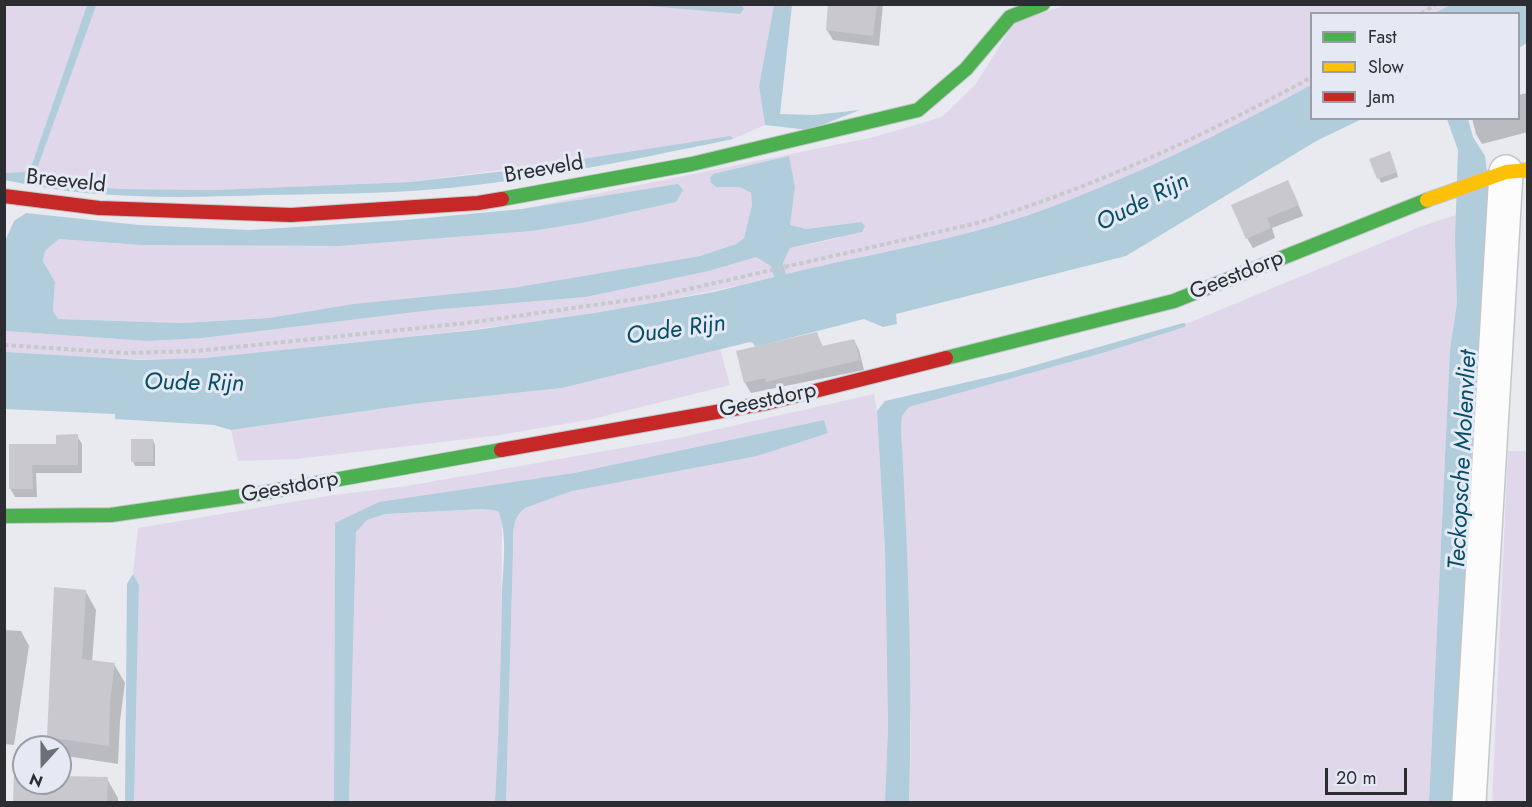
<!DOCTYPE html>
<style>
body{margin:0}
#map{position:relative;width:1532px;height:807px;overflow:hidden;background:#e8eaf0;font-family:Jost,sans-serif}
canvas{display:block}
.frame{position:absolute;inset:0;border:6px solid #2b2d31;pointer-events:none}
.legend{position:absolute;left:1310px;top:12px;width:210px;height:108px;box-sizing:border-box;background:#e5e9f4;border:2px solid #9b9ea6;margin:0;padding:8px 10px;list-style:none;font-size:18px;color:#2b2d31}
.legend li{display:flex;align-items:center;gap:12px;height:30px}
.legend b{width:30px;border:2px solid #9b9ea6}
.north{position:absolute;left:12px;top:735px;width:60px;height:60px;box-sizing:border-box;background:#e5e9f4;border:2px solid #9b9ea6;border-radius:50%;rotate:201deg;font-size:16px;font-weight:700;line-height:24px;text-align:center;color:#2b2d31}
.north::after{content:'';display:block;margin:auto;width:21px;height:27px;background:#6d6f74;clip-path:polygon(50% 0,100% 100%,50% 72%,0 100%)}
.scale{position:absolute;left:1325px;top:768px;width:82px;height:27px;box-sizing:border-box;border:3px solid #2b2d31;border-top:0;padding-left:8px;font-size:18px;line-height:21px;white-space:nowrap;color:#2b2d31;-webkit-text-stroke:4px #e5e9f4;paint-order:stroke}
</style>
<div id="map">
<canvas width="1532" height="807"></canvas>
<div class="frame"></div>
<ul class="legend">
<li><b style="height:8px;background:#4caf50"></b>Fast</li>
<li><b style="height:8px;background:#ffc107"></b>Slow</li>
<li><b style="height:8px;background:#c62828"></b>Jam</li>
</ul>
<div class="north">N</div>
<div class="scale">20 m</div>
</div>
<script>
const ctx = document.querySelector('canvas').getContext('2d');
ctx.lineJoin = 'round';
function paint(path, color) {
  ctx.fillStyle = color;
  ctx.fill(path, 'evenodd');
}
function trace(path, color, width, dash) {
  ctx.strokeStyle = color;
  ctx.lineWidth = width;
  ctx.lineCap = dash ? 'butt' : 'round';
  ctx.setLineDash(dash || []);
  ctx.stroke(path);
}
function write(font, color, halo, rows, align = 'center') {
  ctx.font = font + ' Jost,sans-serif';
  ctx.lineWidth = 6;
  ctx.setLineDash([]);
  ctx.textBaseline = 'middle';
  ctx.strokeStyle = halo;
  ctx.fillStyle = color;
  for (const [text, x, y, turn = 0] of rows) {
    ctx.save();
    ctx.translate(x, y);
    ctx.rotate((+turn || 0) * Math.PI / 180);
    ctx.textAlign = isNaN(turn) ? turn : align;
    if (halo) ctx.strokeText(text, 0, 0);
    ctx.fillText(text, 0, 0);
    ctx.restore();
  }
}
paint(new Path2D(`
 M638,4l101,10 5,-5 -3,-4h33l-15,81 6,39 -32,14 -323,43 -196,8 -94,-1 -75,-6 -8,-14 59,-163 2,-1z
 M5,5h82l-55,159 -8,8 -19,1z
 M1066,5h384l-15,8 -123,1 -1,71c-86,47 -176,92 -268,125 -83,30 -172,43 -257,64l-3,-11 7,-15 49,-10 22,-16 -55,7 -17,-4 6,-38 -82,-13 -3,4 1,5 5,4h24l11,6 1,12 -8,33 -8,6 -36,12 -105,18 -83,14 -159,16 -84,14 -85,5 -126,-4 -5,-8 2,-29 -12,-21 2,-10 14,-12 82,6 199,1 192,-15 50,-8 94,-21 -154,7 352,-72 68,-20 33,-32 39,-62z
 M1456,215l1,88 -7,46 -21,453h-520l2,-77 -10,-296 1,-13 7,-9 197,-55 79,-25 1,-3 236,-98z
 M756,256l15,10 3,11c-140,34 -283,52 -426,66 -48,4 -96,13 -144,15 -66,4 -133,-2 -199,-6l-1,-21 143,10 56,-3 229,-28 154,-13 123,-26z
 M720,349l10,36 -137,34 -99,17 -197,23 -59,2 -7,-31 190,-27 141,-15z
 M874,394l3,17 8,140 3,176 -3,75h-379l7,-249c1,-17 -3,-34 12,-45l47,-17 256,-58 -4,-13 -250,53 -64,10 -175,40 -1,279h-200l5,-217 -6,-11 5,-46 196,-33 73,-9 271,-48z
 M1508,451h19v351h-35z
 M483,509l15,2 4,10 -1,169 -6,112h-146l7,-271 11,-11 18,-6z`), '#e0d8ea');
paint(new Path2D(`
 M741,4l3,5 -4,5 -102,-9z
 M87,5h11l-2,1 -59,163 8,14 75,6 94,1 196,-8 95,-11 226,-35 2,3c-107,22 -213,45 -322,52 -48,3 -97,3 -145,4 -89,3 -174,5 -261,-15v-7l19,-1 8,-8z
 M774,5h18l-12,109 33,1 47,-5 -51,20 -44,-5 -6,-39z
 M1450,5h77v38l-8,5 -1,-34 -83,-1z
 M1311,85l1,33 50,1 -44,21 -192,116 -230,58 1,10 -14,3 -19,-8 -109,28 -2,-4 -3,-1 -188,46 -141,15 -190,27 -17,-5 -99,-6v-5l-110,-5v-57l136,8 64,-2 270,-28 119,-17 120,-21 60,-15 -3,-11 -15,-9 -47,14 -123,26 -154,13 -229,28 -56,3 -142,-10v-90l9,-20 12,-8 113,12 111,5 156,-10 116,-11 156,-25 5,6 -7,12 -94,21 -50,8 -192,15 -199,-1 -82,-6 -14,12 -2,10 12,21 -2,29 5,8 125,4 86,-5 84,-14 159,-16 83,-14 105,-18 36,-12 8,-6 8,-33 -1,-12 -11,-6h-24l-5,-4 -1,-5 3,-4 76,-18 6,31 -5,38 16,4 55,-7 4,4 -3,6 -72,16 -7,15 3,11c86,-21 174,-34 257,-64 92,-34 182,-78 268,-125z
 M1447,119h21l5,18 12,19 8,57 -32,589h-32l21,-453 7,-46 -2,-64 3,-89z
 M1183,323l3,1 -1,3 -79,25 -197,55 -7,9 -1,13c7,125 12,249 8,373h-24l3,-75 -3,-176 -8,-140 8,-10 126,-29z
 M824,420l4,13 -71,23 -185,35 -47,17c-15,11 -11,28 -12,45l-7,249h-11c4,-70 6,-139 7,-210 1,-23 6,-60 -4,-81l-15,-2 -98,5 -18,6 -11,12 -7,270h-15l1,-279 44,-21 195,-29z
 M133,574l6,11 -5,217h-9l2,-218z`), '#b1ccda');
paint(new Path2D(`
 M830,4h53l-4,42 -46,-6 -6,-10z
 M1528,93v39l-46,12 -6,-10 -4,-16h46v-23z
 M1392,158l6,19 -17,6 -10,-23z
 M1293,192l10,24 -31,12 3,10 -22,10 -6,-10z
 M816,333l7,14 31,-7 5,10 5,20 -113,23 -6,-10z
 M77,436l5,8v29h-46l1,24h-22l-5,-9 1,-43h46z
 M153,440l2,5v21h-20l-2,-5z
 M86,592l10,18 -4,52 22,2 11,19 -5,38 -2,43 -58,-9v-8h-5l-6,-10z
 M4,630l17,1 8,15 -15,99 -10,-1z
 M16,775l8,1v7h36v-6l47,2 11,19v4h-103z`), '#0003');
paint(new Path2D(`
 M828,4h49l-4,32 -47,-6z
 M1390,151l7,21 -20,7 -8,-20z
 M1288,180l11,25 -32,13 4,10 -25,11 -15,-34z
 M817,332l5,14 32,-7 6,21 -94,22 -1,-4 -21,5 -8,-32z
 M78,434v31h-46l1,24h-24v-45h47v-9z
 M131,439h22v23h-22z
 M54,587l32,3 -4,69 33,4 -5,39 -1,44 -62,-9z
 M14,774h10v9h36v-7l48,1 -1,25h-94z`), '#c8c8cd');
const street = new Path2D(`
 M1469,802l37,-630`);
const fast = new Path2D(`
 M502,199l190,-35 226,-54 48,-41 44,-52 33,-13
 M946,358l228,-57 253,-101
 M4,516l107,-1 151,-22 239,-43`);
const slow = new Path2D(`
 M1427,200l79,-28 22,-2`);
const jam = new Path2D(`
 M4,196l95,12 192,7 187,-12 24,-4
 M501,450l266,-47 179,-45`);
trace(street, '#c4c6ca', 36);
trace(fast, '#c4c6ca', 16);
trace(slow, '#c4c6ca', 16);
trace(jam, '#c4c6ca', 16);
trace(new Path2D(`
 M1421,14l15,-10
 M4,345l121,8 72,-2 270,-28 191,-27 315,-72c118,-35 231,-88 339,-147`), '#c7c9cb', 4, [4.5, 3]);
trace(street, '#fcfcfd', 33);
trace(fast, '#4caf50', 14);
trace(slow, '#ffc107', 14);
trace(jam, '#c62828', 14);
write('22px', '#2b2d31', '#e5e9f4', [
 ["Breeveld",544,170,-10],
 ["Breeveld",66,182,6],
 ["Geestdorp",1237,276,-22],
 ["Geestdorp",768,401,-12],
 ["Geestdorp",290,488,-10]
]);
write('italic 24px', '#044e68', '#e5e9f4', [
 ["Oude Rijn",1143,203,-27],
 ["Oude Rijn",676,331,-8],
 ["Oude Rijn",194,384,1],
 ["Teckopsche Molenvliet",1464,460,-87]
]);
</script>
